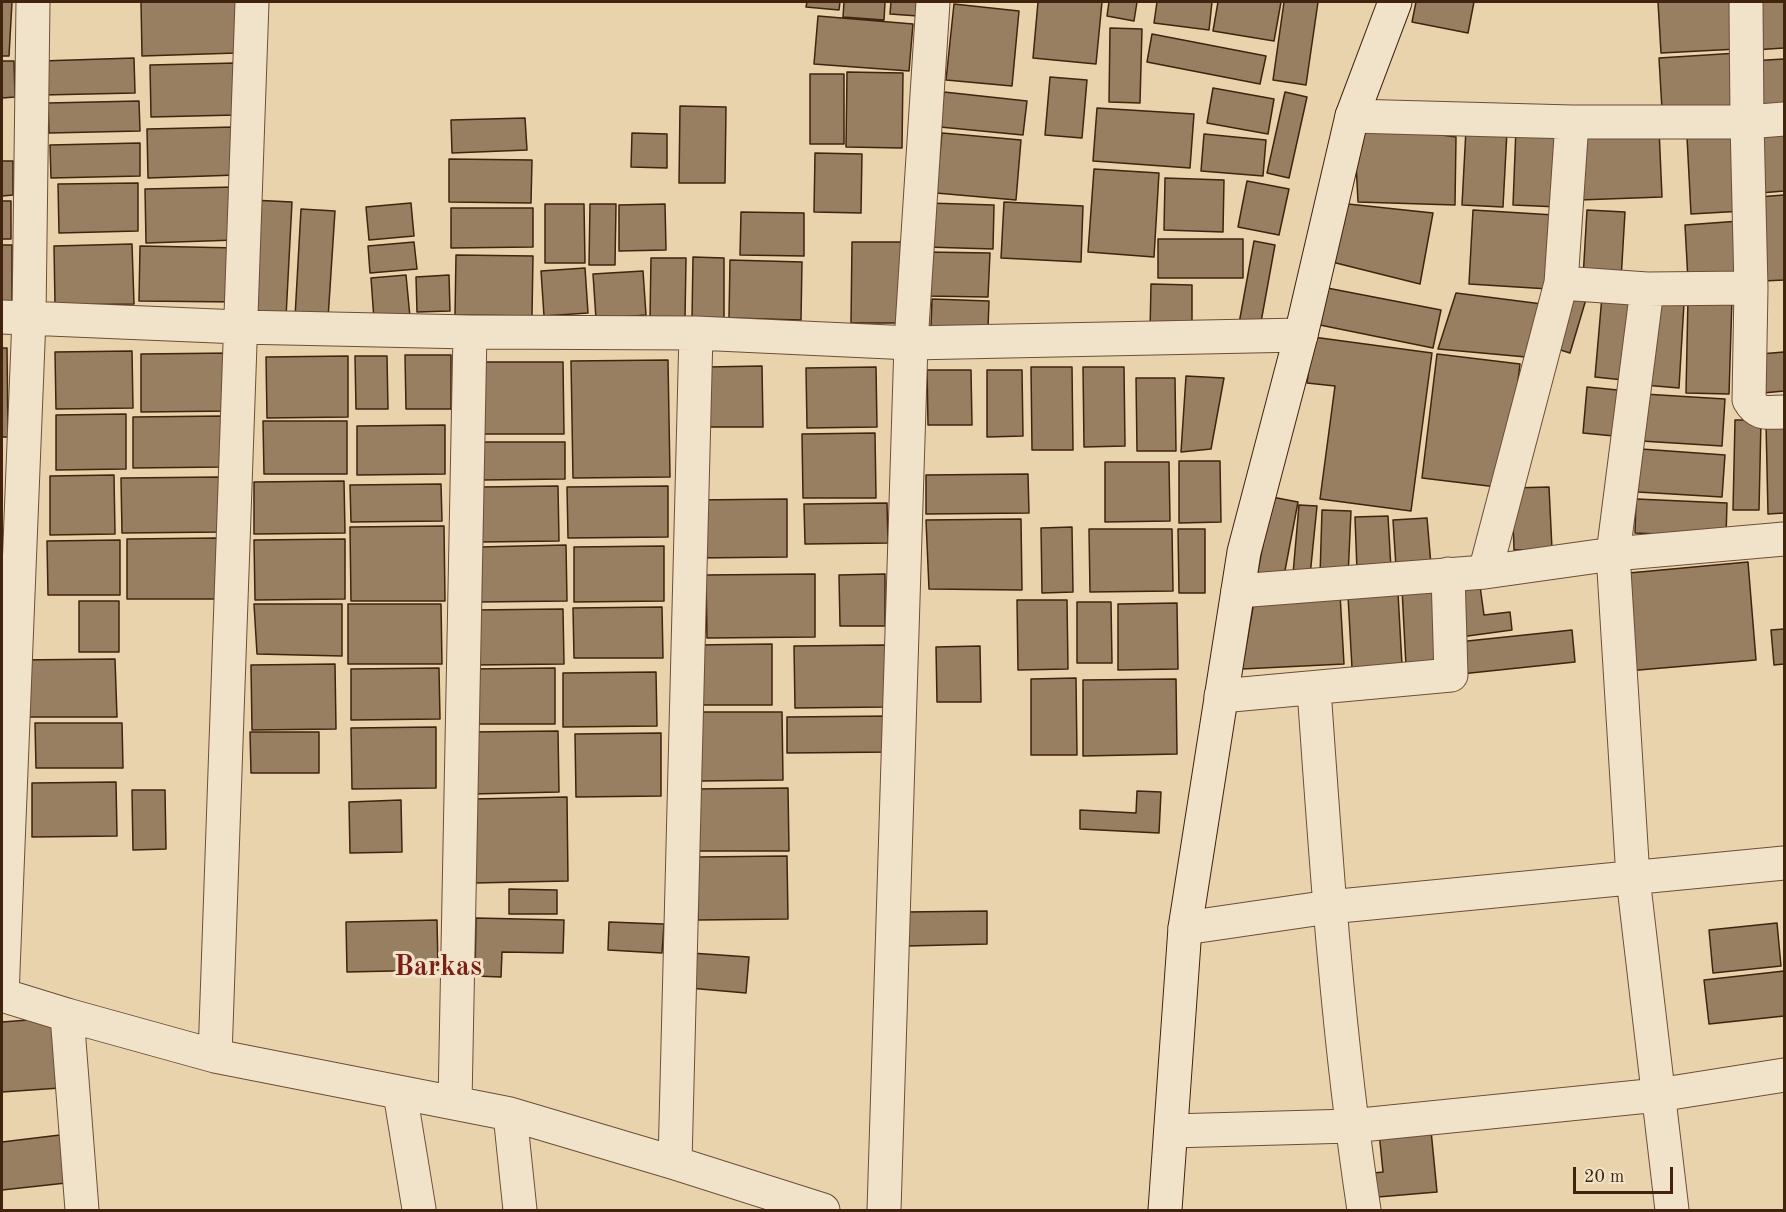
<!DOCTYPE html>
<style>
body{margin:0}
#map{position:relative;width:1786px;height:1212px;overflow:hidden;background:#e9d3ad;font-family:"Old Standard TT",serif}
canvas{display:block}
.frame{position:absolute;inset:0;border:3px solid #41230e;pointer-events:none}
.scale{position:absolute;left:1573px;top:1167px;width:100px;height:27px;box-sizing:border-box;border:3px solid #41230e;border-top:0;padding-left:8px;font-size:18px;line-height:21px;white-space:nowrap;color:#41230e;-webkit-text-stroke:4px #f1e2ca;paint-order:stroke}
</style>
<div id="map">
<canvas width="1786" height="1212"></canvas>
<div class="frame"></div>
<div class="scale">20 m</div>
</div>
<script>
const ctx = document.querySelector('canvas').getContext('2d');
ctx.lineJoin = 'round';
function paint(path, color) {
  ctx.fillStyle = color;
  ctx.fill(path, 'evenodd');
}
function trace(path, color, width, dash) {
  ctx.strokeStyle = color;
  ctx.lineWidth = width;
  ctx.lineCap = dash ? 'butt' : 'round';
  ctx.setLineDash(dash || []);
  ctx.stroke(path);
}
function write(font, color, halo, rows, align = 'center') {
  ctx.font = font + ' "Old Standard TT",serif';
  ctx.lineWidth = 6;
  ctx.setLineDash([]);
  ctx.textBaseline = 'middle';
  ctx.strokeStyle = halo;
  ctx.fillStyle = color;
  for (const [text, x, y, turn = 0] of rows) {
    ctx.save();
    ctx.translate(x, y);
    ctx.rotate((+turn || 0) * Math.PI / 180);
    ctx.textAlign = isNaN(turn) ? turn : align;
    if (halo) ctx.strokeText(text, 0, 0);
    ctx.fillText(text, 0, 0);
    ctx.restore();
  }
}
const building = new Path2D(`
 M2,2h10l-3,54h-7z
 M141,2h95l1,51 -95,3z
 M807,2h33l-1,8 -33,-3z
 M844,2h41l-1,18 -41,-3z
 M891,2h28l-1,14 -28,-2z
 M1038,2h64l-6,62 -63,-6z
 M1109,2h28l-3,19 -27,-5z
 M1157,2h55l-3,28 -55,-7z
 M1218,2h63l-7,39 -61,-10z
 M1284,2h34l-12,83 -33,-5z
 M1416,2h58l-6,31 -56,-11z
 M1658,2h77l3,47 -77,4z
 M1751,2h33v46l-30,2z
 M954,4l65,7 -7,75 -66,-6z
 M818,16l95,8 -4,47 -95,-7z
 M1110,28l32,1 -2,74 -31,-1z
 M1152,34l114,22 -6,28 -113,-22z
 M1738,53l3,53 -79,4 -3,-52z
 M134,58l1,35 -93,2 -1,-34z
 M1784,59v50l-30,2 -4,-50z
 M2,61h12l1,36 -13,1z
 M236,63l1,52 -86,2 -1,-52z
 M847,72l56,1 -1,75 -56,-1z
 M810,74h34v70h-34z
 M1050,77l37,3 -5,58 -37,-3z
 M1213,88l61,11 -6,35 -61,-11z
 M944,92l83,9 -4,34 -83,-8z
 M1285,92l22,5 -18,81 -22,-5z
 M139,101l1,30 -91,2 -1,-30z
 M680,106l46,1 -1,76h-46z
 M1097,108l97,6 -4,54 -97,-7z
 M525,118l2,32 -75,3 -1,-33z
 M1354,123l102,14 -1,68 -97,-3z
 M235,127l2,48 -89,3 -1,-49z
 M1516,128l46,2 -3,77 -46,-2z
 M1466,129l41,2 -4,76 -41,-2z
 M1659,129l3,68 -83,3 -3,-68z
 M1784,129v62l-24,2 -5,-62z
 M632,133l35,1v34l-36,-1z
 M942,133l79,7 -5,60 -80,-7z
 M1204,134l62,6 -3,36 -62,-5z
 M1740,134l4,77 -53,3 -4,-77z
 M140,143v33l-89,2 -1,-33z
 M815,153l47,1 -1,59 -47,-1z
 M449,159l83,1 -1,43 -82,-1z
 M2,161h11v34l-11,1z
 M1094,169l65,4 -5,84 -66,-5z
 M1165,178l59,2 -1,52 -59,-2z
 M1247,181l42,8 -10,46 -41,-8z
 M138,183v48l-79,2 -1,-49z
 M235,187l1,53 -90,3 -1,-54z
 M1784,195v85l-21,1 -5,-84z
 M252,200l40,2 -6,115 -41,-2z
 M2,201h9v38h-9z
 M1004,202l79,4 -2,56 -80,-4z
 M411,203l3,33 -45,4 -3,-33z
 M927,203l67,2 -1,44 -67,-2z
 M545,204h39l1,59h-40z
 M590,204h26l-1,61h-26z
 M665,204l1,46 -47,1v-46z
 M1348,204l85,9 -13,71 -88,-22z
 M451,208h82v39l-82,1z
 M301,209l34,2 -7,108 -33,-2z
 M1473,210l81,5 -5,74 -80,-5z
 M1587,210l38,2 -4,68 -38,-2z
 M741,212l63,1v43l-64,-1z
 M1740,221l3,57 -55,3 -3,-56z
 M1158,239h85v39h-85z
 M1254,241l21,4 -16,88 -21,-4z
 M414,242l3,27 -47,4 -2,-27z
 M852,242h52l-1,81h-52z
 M132,244l2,60 -79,1 -1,-59z
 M2,245h10v56h-10z
 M140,246l98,2 -1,54 -98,-1z
 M926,252l64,1 -2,44 -63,-1z
 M456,255l77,1 -1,60 -77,-1z
 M693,257l31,1v61h-32z
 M651,258h35l-1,61 -35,-1z
 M730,260l72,2 -1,58 -72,-2z
 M585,268l3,45 -44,3 -3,-45z
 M643,271l3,44 -50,4 -3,-45z
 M406,275l4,42 -36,3 -3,-42z
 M449,275l1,36 -33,1 -1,-35z
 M1151,284l41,1v47h-42z
 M1322,287l119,23 -8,38 -118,-24z
 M1565,289l22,7 -17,57 -22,-7z
 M1456,293l86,11 -16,53 -88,-8z
 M1602,296l38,3 -7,82 -38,-4z
 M1688,298l44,1 -3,95 -43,-1z
 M932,299l57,2 -1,27 -57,-2z
 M1649,301l35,2 -5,85 -35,-3z
 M1313,337l119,16 -21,158 -91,-12 15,-113 -28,-3z
 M2,348h5l1,89h-6z
 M132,351l1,57 -77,1 -1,-57z
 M1784,352v39l-21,2 -3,-39z
 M232,353v58l-91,1v-58z
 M1437,354l83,10 -15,124 -83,-10z
 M405,355h46v54h-45z
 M348,356v61l-81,1 -1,-61z
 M355,356h32l1,53h-32z
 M668,360l2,117 -97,1 -2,-117z
 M484,362h79l1,72h-80z
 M762,366l1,61h-55l-1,-60z
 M876,367l1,60 -70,1 -1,-60z
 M1031,367h41l1,83h-41z
 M1083,367h41l1,79 -41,1z
 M927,370h44l1,55h-44z
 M987,370h35l1,66 -36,1z
 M1186,376l38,2 -13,71 -30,3z
 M1136,378h39l1,73h-39z
 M1587,387l41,4 -4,46 -41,-4z
 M1644,394l81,5 -3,47 -81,-5z
 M126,414v55l-70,1v-55z
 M223,416v51l-90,1v-51z
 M1735,420h26l-2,90h-26z
 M263,421h84v53h-83z
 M1784,422v91l-16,1 -2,-91z
 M445,425v49l-88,1v-49z
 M875,433l1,65h-73l-1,-64z
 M483,442h82v37l-82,1z
 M1641,449l84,6 -3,42 -84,-5z
 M1179,461h41l1,61 -42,1z
 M1105,462h64l1,59 -65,1z
 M1028,474l1,39 -103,1v-39z
 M114,475l1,59 -65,1v-59z
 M222,477v55l-100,1 -1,-55z
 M344,481l1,52 -91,1v-52z
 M441,484l1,37 -91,1 -1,-37z
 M558,486l1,55 -78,1v-55z
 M668,486v51l-100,1 -1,-51z
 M1549,487l3,62 -38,1 -2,-62z
 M1272,497l26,5 -15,79 -26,-5z
 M787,499v58l-91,1 -1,-58z
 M1636,499l91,4 -1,34 -91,-4z
 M887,503l1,40 -83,1 -1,-40z
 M1299,505l18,1 -7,70 -17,-2z
 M1322,510l29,1 -3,66 -28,-1z
 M1388,516l3,53 -34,2 -2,-54z
 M1427,518l4,47 -35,2 -3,-47z
 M1021,519l1,71 -93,-1 -3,-69z
 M444,526l1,75h-94l-1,-74z
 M1072,527l1,65 -31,1 -1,-65z
 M1089,529h83l1,62 -83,1z
 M1178,529h27v64h-26z
 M218,538l1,61h-92v-60z
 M345,539v60l-90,1 -1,-60z
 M120,540v55h-72l-1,-54z
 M566,545l1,56 -88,1v-55z
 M664,546v55l-90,1v-55z
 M1748,562l8,98 -129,11 -9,-97z
 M815,574v63l-108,1 -1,-63z
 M885,574v52h-45l-1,-51z
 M1480,586l4,29 26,-3 2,18 -52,7 -6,-48z
 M1434,587l4,77 -32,2 -4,-77z
 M1398,593l4,72 -50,3 -4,-72z
 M1340,594l4,70 -102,5 13,-73z
 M1017,600h50l1,69 -50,1z
 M79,601h40v51h-40z
 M1077,602h34l1,61h-35z
 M1177,603l1,66 -60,1v-66z
 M254,604h88v52l-85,-2z
 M348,604h93l1,60h-94z
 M662,607l1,51h-89l-1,-50z
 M563,609l1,55 -91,1 -1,-55z
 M1784,629v35l-10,1 -3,-35z
 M1572,630l3,32 -114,12 -3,-32z
 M772,644v61h-77v-60z
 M886,645v62l-91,1 -1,-62z
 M980,646l1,56h-44l-1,-55z
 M115,659l2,58h-100v-57z
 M335,664l1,65 -84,1 -1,-65z
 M439,668l1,51 -89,1v-51z
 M555,668v56h-84v-55z
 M656,672l1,54 -94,1v-54z
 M1076,678l1,77h-46v-76z
 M1176,679l1,75 -94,2v-76z
 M700,712h82l1,68 -82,1z
 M891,716v36l-104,1v-36z
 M35,723h87l1,45h-87z
 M436,727v61l-84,1 -1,-61z
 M558,731l1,61 -87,2 -1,-62z
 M250,732h69v41h-68z
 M661,733v63l-85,1 -1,-63z
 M116,782l1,54 -85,1v-54z
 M788,788l1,63h-94v-62z
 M132,790h33l1,59 -33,1z
 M1137,791l24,1 -2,41 -79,-4v-19l56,3z
 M567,797l1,84 -94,2 -1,-84z
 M401,800l1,52 -52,1 -1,-51z
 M787,856l1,63 -90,1 -1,-63z
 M509,889l48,1v24h-48z
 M987,911v33l-80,2 -1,-34z
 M476,918l88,2 -1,33 -61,-1 -1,25 -26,-1z
 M437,920l1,50 -91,2 -1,-50z
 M609,922l55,2 -2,29 -54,-3z
 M1777,923l4,43 -68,7 -4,-43z
 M691,953l58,4 -3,36 -57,-5z
 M1784,971v45l-75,8 -5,-44z
 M55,1018l5,70 -58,4v-70z
 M1430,1120l7,72 -71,6 -2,-24 19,-2 -4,-40z
 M60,1135l6,48 -64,7v-48z`);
paint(building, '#987f61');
trace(building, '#41230e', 1.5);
const street = new Path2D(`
 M1746,2l1,120 37,-3
 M1572,122h175l4,166 -104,1
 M1751,288l-2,112c9,16 19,12 35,12
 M2,317l238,10 230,5 226,1 215,10 390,-8
 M1485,572l76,-289
 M1238,591l247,-19 128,-18 34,-265 -86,-6 11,-161 -220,-6
 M1314,689c12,174 24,349 50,521
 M1221,696l230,-21 -3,-101
 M1185,928l144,-21 455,-44
 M2,995l65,20 148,41 295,58 165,49 148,47
 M2,996l27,-678 4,-316
 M67,1015l15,195
 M215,1056l37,-1054
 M400,1093l19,116
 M455,1103l15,-771
 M510,1114l10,96
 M1171,1131l180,-5 307,-31 126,-20
 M675,1163l21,-830
 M884,1210l27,-867 22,-341
 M1672,1210l-39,-332 -20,-324 171,-15`);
const secondary = new Path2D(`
 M1165,1210l20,-282 59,-376 57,-217 51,-219 43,-114`);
trace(street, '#6b4f36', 35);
trace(secondary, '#41230e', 35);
trace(street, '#f1e2ca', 33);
trace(secondary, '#f1e2ca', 33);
write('bold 28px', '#7a1f14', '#f1e2ca', [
 ["Barkas",438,968]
]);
</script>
